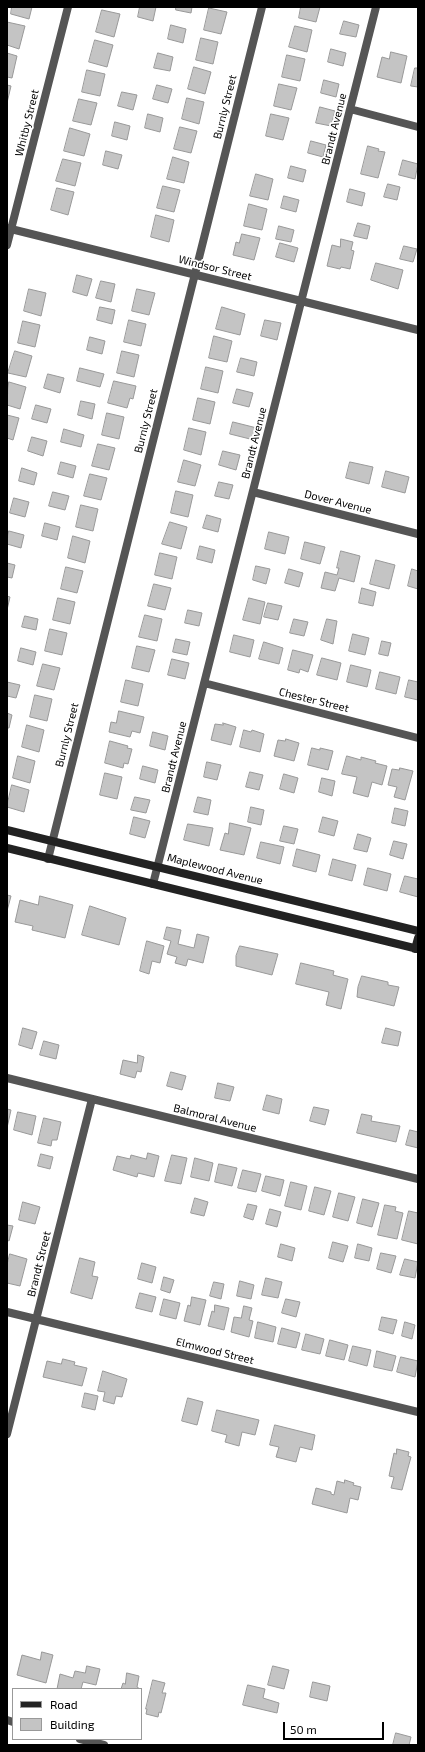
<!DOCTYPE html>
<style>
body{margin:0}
#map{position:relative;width:425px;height:1752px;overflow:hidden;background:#fff;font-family:"Exo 2",sans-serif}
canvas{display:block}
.frame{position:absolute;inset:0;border:8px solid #000;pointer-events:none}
.legend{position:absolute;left:12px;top:1688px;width:130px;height:52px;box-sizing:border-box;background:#fff;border:1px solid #999;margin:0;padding:5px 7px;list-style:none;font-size:12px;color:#000}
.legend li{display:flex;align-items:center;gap:8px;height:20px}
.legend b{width:20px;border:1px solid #999}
.scale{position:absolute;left:283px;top:1722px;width:101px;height:18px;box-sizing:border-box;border:2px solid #000;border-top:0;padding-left:5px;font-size:12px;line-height:14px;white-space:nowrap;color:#000;-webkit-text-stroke:3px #fff;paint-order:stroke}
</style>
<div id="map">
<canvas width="425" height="1752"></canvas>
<div class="frame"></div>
<ul class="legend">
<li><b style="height:5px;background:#222"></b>Road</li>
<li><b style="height:11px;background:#c4c4c4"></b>Building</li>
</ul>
<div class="scale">50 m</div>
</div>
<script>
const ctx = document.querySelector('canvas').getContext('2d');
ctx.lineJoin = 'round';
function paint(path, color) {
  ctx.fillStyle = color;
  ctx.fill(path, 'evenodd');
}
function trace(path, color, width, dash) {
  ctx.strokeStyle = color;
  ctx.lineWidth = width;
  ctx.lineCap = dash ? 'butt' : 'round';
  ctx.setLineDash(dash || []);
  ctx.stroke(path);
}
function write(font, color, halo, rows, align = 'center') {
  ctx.font = font + ' "Exo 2",sans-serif';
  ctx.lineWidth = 3.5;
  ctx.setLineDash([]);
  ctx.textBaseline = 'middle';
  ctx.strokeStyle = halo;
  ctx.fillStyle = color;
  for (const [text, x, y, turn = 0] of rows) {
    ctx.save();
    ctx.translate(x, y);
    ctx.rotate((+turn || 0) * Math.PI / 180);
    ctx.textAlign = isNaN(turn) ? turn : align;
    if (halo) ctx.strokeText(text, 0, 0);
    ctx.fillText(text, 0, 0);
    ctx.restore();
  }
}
const building = new Path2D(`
 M12,7h20l-3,12 -18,-5z
 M140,7h16l-3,14 -15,-4z
 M176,7h16l-1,6 -15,-3z
 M301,7h19l-4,15 -17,-4z
 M209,8l18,4 -6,22 -17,-4z
 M102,10l18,4 -6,23 -18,-5z
 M344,21l15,4 -3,12 -16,-3z
 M7,22l18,4 -6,23 -12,-4z
 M171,25l15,4 -3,14 -15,-4z
 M295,26l17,4 -5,22 -18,-5z
 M201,38l17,4 -5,22 -17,-4z
 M95,40l18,5 -6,22 -18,-5z
 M331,49l15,4 -3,13 -15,-4z
 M391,52l16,4 -6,27 -24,-6 5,-20 7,2z
 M7,53l10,3 -5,22 -5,-1z
 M158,53l15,4 -3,14 -16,-3z
 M287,55l18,4 -5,22 -18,-4z
 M194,67l17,5 -6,22 -17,-5z
 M415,68h3v19l-7,-1z
 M87,70l18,4 -5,22 -18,-4z
 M324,80l15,4 -3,13 -15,-4z
 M279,84l18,4 -6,22 -17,-4z
 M7,85l4,1 -4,17z
 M157,85l15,4 -4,14 -15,-4z
 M122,92l15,3 -4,15 -15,-4z
 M187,98l17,4 -5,22 -17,-5z
 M79,99l18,4 -6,22 -18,-4z
 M320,107l15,4 -4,15 -15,-3z
 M148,114l15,4 -3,14 -15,-4z
 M271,114l18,4 -6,22 -17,-4z
 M115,122l15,4 -3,14 -15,-4z
 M180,127l17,4 -6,22 -17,-4z
 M70,128l20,6 -6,22 -20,-5z
 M311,141l15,4 -3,12 -15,-4z
 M368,146l11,3 -1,2 7,1 -7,26 -17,-4z
 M106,151l16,4 -4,14 -15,-4z
 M173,157l16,5 -5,21 -17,-4z
 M63,159l18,4 -6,23 -19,-5z
 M403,160l15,4 -3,15 -16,-4z
 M291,166l15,4 -3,12 -15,-4z
 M256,174l17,5 -5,21 -18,-4z
 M388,184l12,3 -3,13 -13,-3z
 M163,186l17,4 -6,22 -17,-4z
 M57,188l17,4 -6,23 -17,-5z
 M350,189l15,4 -3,13 -15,-4z
 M284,196l15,4 -3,12 -15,-4z
 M249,204l18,5 -5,21 -18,-4z
 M156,215l18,5 -5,22 -18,-5z
 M358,223l12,3 -3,13 -13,-3z
 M279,226l15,4 -3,12 -15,-3z
 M242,234l18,4 -6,22 -21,-5 3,-13 3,1z
 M341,239l12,3 -2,8 3,1 -4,18 -9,-2 -1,2 -13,-3 5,-21 8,2z
 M280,243l18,5 -4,14 -18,-5z
 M404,246l13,3 -4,13 -13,-3z
 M376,263l27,7 -5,19 -27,-9z
 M77,275l15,4 -5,17 -14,-4z
 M101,281l14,3 -4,18 -15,-4z
 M29,289l17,4 -5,23 -17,-5z
 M137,289l18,4 -6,22 -17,-4z
 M100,307l15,3 -3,14 -15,-4z
 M222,307l23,7 -5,21 -24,-6z
 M129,320l17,4 -5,22 -17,-4z
 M265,320l16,3 -4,17 -16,-4z
 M23,321l17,4 -5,22 -17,-4z
 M214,336l18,5 -5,21 -18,-4z
 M90,337l15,4 -3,13 -15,-4z
 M15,351l17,5 -6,21 -18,-4z
 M122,351l17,4 -5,22 -17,-4z
 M241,358l16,4 -3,14 -17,-4z
 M206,367l17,4 -5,22 -17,-4z
 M80,368l24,6 -4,13 -23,-6z
 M48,374l16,4 -4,15 -16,-5z
 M114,381l22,5 -3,13 -3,-1 -3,10 -19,-5z
 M9,382l17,5 -6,22 -13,-4z
 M237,389l16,4 -4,14 -16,-4z
 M198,398l17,4 -5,22 -17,-4z
 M81,401l14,3 -3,15 -14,-4z
 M36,405l15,4 -4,14 -15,-4z
 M107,413l17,4 -5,22 -17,-4z
 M7,415l12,3 -6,22 -6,-2z
 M233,422l24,6 -3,12 -24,-6z
 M189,428l17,4 -5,23 -17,-5z
 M64,429l20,6 -3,12 -20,-5z
 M32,437l15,4 -4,15 -15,-5z
 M98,444l17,4 -6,22 -17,-4z
 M223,451l17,4 -4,15 -17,-5z
 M184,460l17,5 -6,21 -17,-4z
 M61,462l15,4 -3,12 -15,-4z
 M350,462l23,5 -4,17 -23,-6z
 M22,468l15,5 -3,12 -15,-4z
 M386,471l23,6 -4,16 -23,-6z
 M90,474l17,4 -6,22 -17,-4z
 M219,482l14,3 -4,14 -14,-3z
 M176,491l17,4 -5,22 -17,-4z
 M53,492l16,4 -4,14 -16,-4z
 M14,498l15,4 -4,15 -15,-4z
 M81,505l17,4 -5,22 -17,-4z
 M207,515l14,4 -3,13 -15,-4z
 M170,522l17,5 -6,22 -19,-5z
 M45,523l15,4 -3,13 -15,-4z
 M9,531l15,4 -3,13 -14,-4z
 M269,532l20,5 -4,17 -20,-5z
 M73,536l17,5 -5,22 -17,-5z
 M305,542l20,5 -5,17 -19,-5z
 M200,546l15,4 -3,13 -15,-4z
 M341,551l19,5 -6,26 -15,-4 -4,13 -14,-3 4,-16 12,3 2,-7h-2z
 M160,553l17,4 -5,22 -17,-4z
 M376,560l19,5 -6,24 -19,-5z
 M7,563l8,2 -3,13 -5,-1z
 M256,566l14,3 -4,15 -13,-4z
 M66,567l17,4 -6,22 -16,-4z
 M289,569l14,4 -4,14 -14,-4z
 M412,569l6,2v18l-10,-3z
 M154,584l17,4 -6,22 -17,-4z
 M362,588l14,4 -3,14 -14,-3z
 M7,596l3,1 -3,13z
 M58,598l17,4 -5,22 -17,-4z
 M249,598l16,4 -5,22 -17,-4z
 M268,603l14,3 -4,14 -14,-3z
 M188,610l14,3 -3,13 -14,-3z
 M145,615l17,4 -5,22 -18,-4z
 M25,616l13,3 -2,11 -14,-3z
 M294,619l14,3 -4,14 -14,-3z
 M327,619l10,2 -4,23 -12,-4z
 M50,629l17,4 -5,22 -17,-4z
 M353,634l16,4 -4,17 -16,-4z
 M234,635l20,5 -4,17 -20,-5z
 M176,639l14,3 -3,13 -14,-3z
 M382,641l9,2 -3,13 -9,-2z
 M264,642l19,6 -4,16 -20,-5z
 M137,646l18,4 -6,22 -17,-4z
 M21,648l15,4 -3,13 -15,-4z
 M293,650l20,5 -5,17 -8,-3 -1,4 -11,-3z
 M322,658l19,5 -4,17 -20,-5z
 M172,659l17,4 -4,16 -17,-4z
 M43,664l17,4 -6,22 -17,-4z
 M351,665l20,5 -4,17 -20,-5z
 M380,672l20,5 -4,17 -20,-5z
 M126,680l17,4 -5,22 -17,-4z
 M409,680l9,2v18l-13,-3z
 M7,682l13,3 -4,13 -9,-2z
 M35,695l17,4 -5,22 -17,-4z
 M119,711l25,6 -4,16 -8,-2 -2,6 -21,-5 2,-10 5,1z
 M7,713l5,2 -3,13h-2z
 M223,723l13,4 -5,18 -20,-5 4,-16 8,1z
 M27,725l17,5 -5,22 -17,-5z
 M244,730l7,2 1,-2 12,4 -4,18 -20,-5z
 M153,732l15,4 -3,14 -15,-4z
 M286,739l13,4 -5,18 -20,-5 4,-16 7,1z
 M110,741l18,5 -1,2 5,1 -4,15 -4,-1 -1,5 -18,-5z
 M312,748l8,2v-2l13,3 -5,19 -20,-5z
 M18,756l17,5 -5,22 -17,-5z
 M347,756l14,4v-3l15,4 -1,2 12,3 -5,19 -10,-3 -4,15 -15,-4 4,-16 -15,-3z
 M207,762l14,3 -4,15 -13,-3z
 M143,766l15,4 -3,13 -15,-4z
 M400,768l13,3 -8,29 -11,-3 3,-10 -9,-2 4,-16 7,1z
 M250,772l13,3 -4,15 -13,-3z
 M105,773l17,4 -5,22 -17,-4z
 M284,774l14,4 -4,15 -14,-4z
 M322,778l13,3 -3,15 -13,-4z
 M12,785l17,5 -5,22 -17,-5z
 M135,797l15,3 -4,13 -15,-3z
 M198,797l13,3 -3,15 -14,-3z
 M251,807l13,3 -3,15 -13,-3z
 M395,808l13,3 -3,15 -13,-3z
 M134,817l16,4 -5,17 -15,-4z
 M323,817l15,4 -4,15 -15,-4z
 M230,823l21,5 -7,27 -24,-5 5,-17 3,1z
 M188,824l25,4 -4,18 -25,-6z
 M284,826l14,3 -4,15 -14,-3z
 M358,834l13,4 -4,14 -13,-3z
 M394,841l13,3 -4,15 -13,-4z
 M261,842l23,5 -4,17 -23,-6z
 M297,849l23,6 -4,17 -23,-6z
 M333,859l23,6 -4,16 -23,-6z
 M368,868l23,6 -4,17 -23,-6z
 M405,876l13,3v18l-18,-5z
 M7,895l4,1 -4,15z
 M40,896l33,9 -8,33 -33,-8 1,-4 -18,-4 5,-22 18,5z
 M90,906l36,12 -7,27 -37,-10z
 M167,927l14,3 -3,14 16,4 3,-14 12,3 -6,26 -15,-4 -2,7 -11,-3 2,-6 -10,-3 4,-13 -7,-2z
 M147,941l17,5 -4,17 -8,-2 -3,13 -9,-3z
 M240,946l38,8 -6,21 -36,-9v-10z
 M301,963l33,8 -1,4 15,4 -7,30 -15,-4 3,-13 -33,-8z
 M362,976l26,6v3l11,2 -5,19 -37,-9 1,-10z
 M23,1028l14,4 -5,17 -13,-4z
 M386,1028l15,4 -3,14 -16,-3z
 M44,1041l15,4 -3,14 -16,-4z
 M138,1055l6,2 -3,15 -4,-1 -2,7 -15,-4 3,-14 14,3z
 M171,1072l15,4 -4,14 -15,-4z
 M218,1083l16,4 -4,14 -15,-3z
 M267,1095l15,4 -3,15 -16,-4z
 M314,1107l15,3 -4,15 -15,-4z
 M7,1109l4,1 -4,18z
 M18,1112l18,4 -4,19 -18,-5z
 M362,1114l10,2 -1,5 29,5 -4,16 -39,-9z
 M44,1118l17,4 -4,18h-5l-1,6 -13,-3z
 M410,1130l8,2v16l-12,-3z
 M148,1153l11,3 -5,21 -16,-4 -1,4 -24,-7 4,-14 13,3 1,-4 15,4z
 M41,1154l12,3 -3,12 -12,-3z
 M172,1155l15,3 -6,26 -16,-3z
 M195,1158l18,5 -4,18 -18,-4z
 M219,1164l18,4 -5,18 -17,-4z
 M243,1170l18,4 -5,18 -18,-4z
 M266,1176l18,4 -4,16 -18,-5z
 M291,1182l16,4 -6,24 -16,-4z
 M315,1187l16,4 -7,24 -15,-4z
 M339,1193l16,4 -7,24 -15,-4z
 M195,1198l13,4 -4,14 -13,-3z
 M363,1199l16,4 -7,24 -15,-4z
 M23,1202l17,5 -5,17 -16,-4z
 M248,1204l9,2 -4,14 -9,-3z
 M385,1205l11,2 -1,4 8,2 -6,26 -19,-4z
 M270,1209l11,3 -4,15 -11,-3z
 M409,1211l9,2v31l-16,-4z
 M7,1225l6,1 -4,15 -2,-1z
 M333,1242l15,4 -5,16 -14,-4z
 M281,1244l14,4 -3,13 -14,-4z
 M358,1244l14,4 -3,13 -14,-3z
 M381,1253l15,3 -5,17 -14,-4z
 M10,1254l17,5 -7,27 -13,-3v-18z
 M80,1258l15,4 -3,14 6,1 -6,22 -21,-6z
 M405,1259l13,3 -3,16 -15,-3z
 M142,1263l14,4 -4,16 -14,-4z
 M164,1277l10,3 -4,13 -9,-3z
 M266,1278l16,4 -4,16 -16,-3z
 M240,1281l14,4 -3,14 -14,-3z
 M214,1282l10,2 -3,15 -11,-3z
 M140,1293l16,4 -4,15 -16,-4z
 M192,1297l14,3 -6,25 -16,-4 4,-16 2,1z
 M164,1299l16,4 -4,16 -16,-4z
 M286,1299l14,3 -4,15 -14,-4z
 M215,1305l14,3 -5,22 -16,-4 4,-15 2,1z
 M244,1306l8,2 -3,12 4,1 -4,16 -18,-5 3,-15 7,1z
 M382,1317l15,3 -4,14 -14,-4z
 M258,1322l18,5 -3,15 -18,-4z
 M405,1322l10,3 -3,14 -10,-3z
 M282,1328l18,5 -4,15 -18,-4z
 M306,1334l18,5 -4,15 -18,-4z
 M330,1340l18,5 -4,15 -18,-4z
 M353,1346l18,4 -4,16 -18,-5z
 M377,1351l19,5 -4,15 -18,-4z
 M401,1357l17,4 -3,16 -18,-5z
 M63,1359l12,3 -1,3 13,3 -5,18 -39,-9 4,-16 14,3z
 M103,1371l24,8 -5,18 -6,-1 -2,8 -11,-3 2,-9 -7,-1z
 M85,1393l13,3 -3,14 -13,-3z
 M188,1398l15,4 -6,23 -15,-4z
 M217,1410l42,10 -4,15 -13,-3 -3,14 -14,-4 2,-7 -15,-4z
 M275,1425l40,10 -3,15 -12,-3 -4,15 -20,-5 3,-10 -9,-2z
 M397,1449l12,3 -1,4 3,1 -9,33 -11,-2 3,-11 -5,-1 5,-23 2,1z
 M345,1480l9,3 -1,2 8,2 -3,13 -8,-2 -3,15 -35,-9 4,-16 15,4v2l3,1 3,-14 7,2z
 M42,1652l11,3 -7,28 -29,-8 5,-20 18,5z
 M87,1666l13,3 -4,16 -13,-3 -2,7h-24l3,-15 13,4 2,-7 10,2z
 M273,1666l16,4 -5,19 -16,-4z
 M127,1673l12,3 -2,11 3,2h-19l2,-6 2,1z
 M153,1680l12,3 -3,10h4l-5,20 -2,-1 -1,5 -12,-3 1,-5h-1z
 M313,1682l17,4 -3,15 -17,-4z
 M248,1685l17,4 -2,9 16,5 -2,10 -34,-8z
 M396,1733l15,4 -2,8h-16z`);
paint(building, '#c4c4c4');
trace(building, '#999', 1);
trace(new Path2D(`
 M350,109l68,18
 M7,228l411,102
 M7,245l61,-238
 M253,492l165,42
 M204,683l214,55
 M48,859l214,-852
 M153,884l223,-877
 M7,1078l411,101
 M7,1312l411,100
 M7,1434l85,-335
 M7,1720l6,2
 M80,1739l24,6`), '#555', 8);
trace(new Path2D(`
 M7,830l411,101
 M7,848l411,101
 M415,949l3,-11`), '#222', 8);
write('11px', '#000', '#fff', [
 ["Burnly Street",225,107,-76],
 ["Whitby Street",27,123,-76],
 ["Brandt Avenue",334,129,-76],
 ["Windsor Street",215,268,14],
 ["Burnly Street",146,421,-76],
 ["Brandt Avenue",254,443,-76],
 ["Dover Avenue",338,502,14],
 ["Chester Street",314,700,14],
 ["Burnly Street",67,735,-76],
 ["Brandt Avenue",174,757,-76],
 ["Maplewood Avenue",215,869,14],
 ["Balmoral Avenue",215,1118,14],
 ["Brandt Street",39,1264,-76],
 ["Elmwood Street",215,1351,14]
]);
</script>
